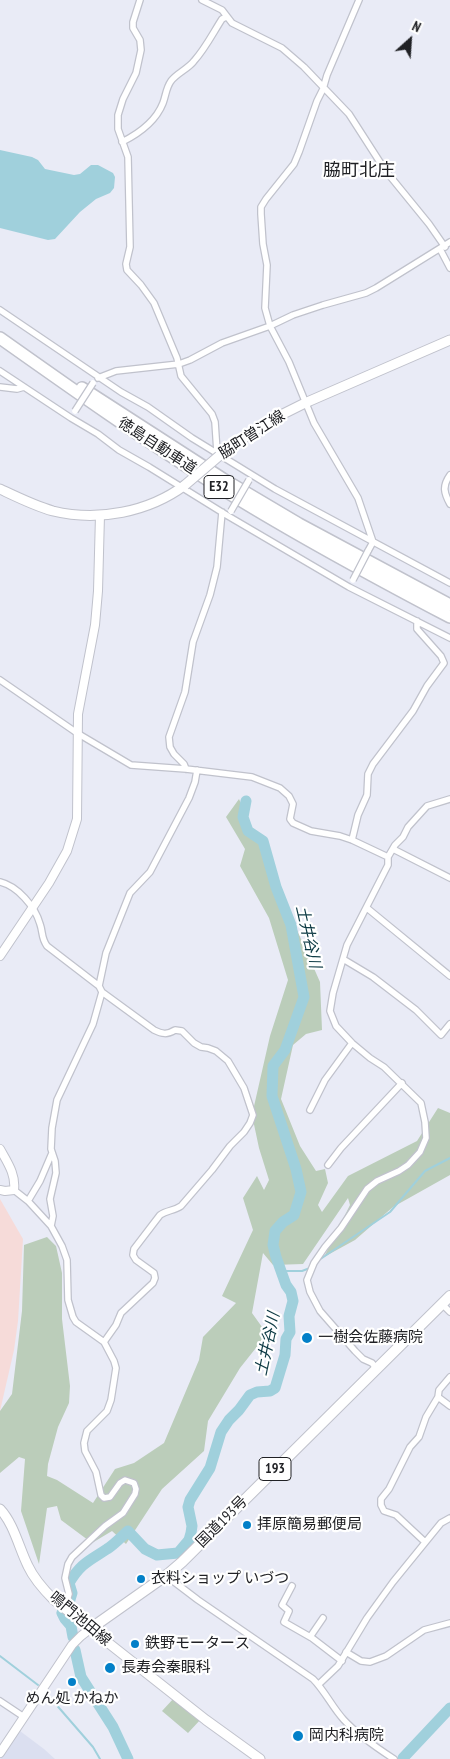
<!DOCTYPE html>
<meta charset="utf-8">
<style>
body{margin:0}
#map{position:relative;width:450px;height:1759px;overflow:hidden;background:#e9ebf6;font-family:"PT Sans Narrow",sans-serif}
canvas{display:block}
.north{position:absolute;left:385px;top:15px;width:50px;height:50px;-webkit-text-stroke:4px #fff;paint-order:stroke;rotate:26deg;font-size:14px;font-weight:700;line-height:20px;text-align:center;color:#202125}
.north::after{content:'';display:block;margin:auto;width:18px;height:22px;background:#202125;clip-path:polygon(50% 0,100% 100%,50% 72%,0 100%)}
</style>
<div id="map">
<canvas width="450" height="1759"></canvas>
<div class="north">N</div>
</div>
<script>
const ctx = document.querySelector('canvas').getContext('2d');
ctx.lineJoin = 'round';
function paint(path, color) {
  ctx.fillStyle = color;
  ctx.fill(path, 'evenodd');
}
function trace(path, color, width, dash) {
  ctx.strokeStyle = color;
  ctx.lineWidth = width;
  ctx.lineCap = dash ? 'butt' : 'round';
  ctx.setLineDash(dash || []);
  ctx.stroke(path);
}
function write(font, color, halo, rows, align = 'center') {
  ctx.font = font + ' "PT Sans Narrow","Noto Sans JP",sans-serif';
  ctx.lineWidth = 4.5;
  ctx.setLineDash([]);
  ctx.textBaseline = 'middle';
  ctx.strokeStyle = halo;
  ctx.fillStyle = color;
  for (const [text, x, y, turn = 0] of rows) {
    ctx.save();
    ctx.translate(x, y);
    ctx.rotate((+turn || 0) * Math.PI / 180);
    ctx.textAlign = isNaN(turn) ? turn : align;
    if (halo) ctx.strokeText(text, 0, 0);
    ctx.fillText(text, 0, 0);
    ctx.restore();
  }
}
paint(new Path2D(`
 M20,1731l24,18 11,10h-55z`), '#dbdff0');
paint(new Path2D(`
 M0,1199l23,40 -5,82 -4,29 -14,61z`), '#f6dbd9');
paint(new Path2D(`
 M239,799l81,183 2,48 -16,4 -13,11 -12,54 19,47 16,25 9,-2 3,14 -10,22 4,7 26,-36 69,-35 21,-33 12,5v62l-57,32 -38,33 -31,17 26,-52 -2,-7 -45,66 -30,1 -10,-12 -11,60 15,21 -27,34 -32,53 -4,30 -42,38 -36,55 -14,-13 -20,12 -31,-23 -4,-14 -10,2 -8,56 -18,-53 4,-52 -6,-2 -19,16v-62l12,-17 10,-83 2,-66 23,-8 9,9 6,27v46l8,67 -1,17 -11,24 -10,37 -1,12 10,4 36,23 22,-34 19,-6 30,-20 35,-83 4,-23 33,-34 -14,-7 31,-66 -10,-32 14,-22 7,14 5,-10 -10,-32 -7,-33 18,-79 18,-56 -19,-62 -29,-52 5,-17 -19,-32z
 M174,1698l27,21 -13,14 -26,-22z`), '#bbcdba');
paint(new Path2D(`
 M0,150l32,7 6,3 7,9 29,6 6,-1 11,-9h7l15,8 2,4 -1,11 -4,5 -14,6 -16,13 -25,27 -7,1 -48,-12z`), '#a0d0dc');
trace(new Path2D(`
 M319,1260l71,-48 35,-41 25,-13
 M281,1271h21l8,-3
 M0,1656l38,29
 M47,1694l46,53 7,12`), '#a0d0dc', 2);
trace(new Path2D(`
 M69,1603l3,-10 -3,-10c12,-20 20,-22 38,-34 8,-5 14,-12 21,-18l17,18 12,6 21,-2 11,-13 2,-7 1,-7 -4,-19 2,-7 20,-32 11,-36 8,-12 10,-10 11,-15 7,-3 13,-1 5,-3 10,-33 1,-16 4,-7 -1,-16 4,-15 -2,-9 -5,-7 -10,-28 -3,-12 2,-14 8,-9 11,-7 7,-23 -5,-23 -24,-73 1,-30 12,-16 19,-53 -13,-72 -15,-38 -13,-46 -15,-10 -5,-14 3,-16
 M65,1611l-3,2 3,6 6,7 2,11
 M75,1650l6,27 32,50 15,32
 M403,1758l47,-50`), '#a0d0dc', 11);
const minor = new Path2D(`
 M140,0l-7,22v6l7,12 1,10 -5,23 -13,26 -5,16v14l10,28 2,90 -4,17 1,6 14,15 13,18 23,55 4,18 31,38 3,8 2,30
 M202,0l20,10 10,13 50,25 22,19 45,47 36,56 44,54 16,23
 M359,0l-32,75 -4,14 -6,12 -18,51 -5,12 -28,35 -5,8v7l2,30 4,21 -2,43 5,18 19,36 25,61 44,75 15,44 -5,9
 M122,142c18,-9 34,-21 41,-39 3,-8 3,-15 8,-22 6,-8 17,-12 23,-20 11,-12 19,-28 28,-42l4,-2
 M440,249l10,19
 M0,310l121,82 27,15 44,31 83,51 175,94
 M0,371l71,47 27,16 21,16 30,17 79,49 121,71 101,51
 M98,378l18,-7 63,-7 11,-4 32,-17 48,-17 23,-11 30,-10 43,-12 10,-5 74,-46
 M0,387l17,2 7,-2
 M450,475c-8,11 -6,18 0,29
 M0,680l77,53 54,32 55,4 66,8 28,11 9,8 4,8 -3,15 3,4 18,8 29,5 12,4 36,17
 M186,769l-2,-5 -10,-10 -4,-7 -1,-10 16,-45 8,-50 17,-47 7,-28 5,-55
 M352,840l6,-25 9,-20 1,-21 5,-10 40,-53 14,-25 17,-23 -3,-7 -24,-27v-8
 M393,849l57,29
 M0,882c17,4 35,24 40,42 3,8 1,14 7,22l52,40 3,6 -9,32 -36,76 -5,28 -1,21 4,12 1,12 -6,26 3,17 -2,10 11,20 5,14 1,40 5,17 3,5 28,20 10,19 2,7 -5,32 -4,11 -20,20 -3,12 1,8 11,21 5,23 3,3 6,-1 10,-14 5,-3 9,3 2,6 -1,5 -12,19 -18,13 -33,31 -4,7 -3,14 4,16 -4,14
 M367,908l83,68
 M343,959l30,18 43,33 25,25 9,-11
 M99,986l7,-33 24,-60 20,-21 39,-74 6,-16 2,-12
 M102,992l52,38c8,4 13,5 21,0l7,1 12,12 7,4 7,1 8,3 12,10 16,27 9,27 -3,8 -6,9 -14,14 -18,24 -31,36c-7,5 -14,4 -21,9l-26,34 -1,6 3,5 18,13 1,5 -2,5 -32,30 -5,12 -12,17
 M310,1110l15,-30 27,-37
 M328,1165l13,-17 61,-65
 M14,1190l14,11 23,25
 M28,1201l12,-20 12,-28
 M442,1304l8,8
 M376,1368l-4,-5 -9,-4 -8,-8 -35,-40 -10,-19 -3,-12 7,-17 11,-16 16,-19 26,-39 10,-8 22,-10 9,-6 12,-13 6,-14 -1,-16 -4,-19 -37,-36 -14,-9 -18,-15 -16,-17 -6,-15 3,-18 14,-48 41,-80v-8l7,-12 8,-8 5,-10 19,-21 23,-7
 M438,1397l1,-7 11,-13
 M425,1542l-29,-27 -12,-4 -3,-6v-6l8,-10 21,-42 9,-10 7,-20 12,-20 12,9
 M168,1574l5,7 25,19 115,79c12,12 19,28 31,41 14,15 33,28 50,39
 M292,1586l-10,19 7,6 -5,11 28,16 30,23
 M310,1637l13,-19
 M346,1652l15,9 9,1 16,-6 38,-26 26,-7
 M319,1684l19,-18 29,-48 26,-36 48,-59 9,-5
 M0,1701l24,16`);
const tertiary = new Path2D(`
 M0,956l49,-73 18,-32 10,-32 1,-105 17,-89 3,-34 2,-76
 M0,1149c7,13 16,25 14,41l-9,1 -5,-1
 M0,1753l72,-108 9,-9 9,-7`);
const secondary = new Path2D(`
 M219,456l28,-20 26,-17 32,-16 145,-63
 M0,489c17,8 35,17 53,22 45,11 96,1 132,-26`);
const primary = new Path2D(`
 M0,1509c14,15 19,39 28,57 6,13 16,24 26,34l152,120 54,39`);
const trunk = new Path2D(`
 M90,1629l78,-55 14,-12 268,-266`);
const motorway = new Path2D(`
 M0,338c72,51 144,102 219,149 75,47 153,89 231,130
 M82,388l141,91 76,45 151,81`);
trace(minor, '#c0c2cc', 8);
trace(tertiary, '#c0c2cc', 10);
trace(secondary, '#c0c2cc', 11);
trace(primary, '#c0c2cc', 11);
trace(trunk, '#c0c2cc', 12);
trace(motorway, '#c0c2cc', 14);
trace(minor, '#fff', 5.5);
trace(tertiary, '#fff', 8);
trace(secondary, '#fff', 9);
trace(primary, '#fff', 9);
trace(trunk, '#fff', 10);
trace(motorway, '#fff', 11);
const minorBridge = new Path2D(`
 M75,411l18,-28
 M231,511l18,-31
 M353,580l15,-29`);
const secondaryBridge = new Path2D(`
 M185,485l34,-29`);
trace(minorBridge, '#c0c2cc', 8, []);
trace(secondaryBridge, '#c0c2cc', 11, []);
trace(minorBridge, '#fff', 5.5);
trace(secondaryBridge, '#fff', 9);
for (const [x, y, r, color] of [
 [307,1338,6,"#0380c8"],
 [247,1525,5,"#0380c8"],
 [141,1579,5,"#0380c8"],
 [135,1644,5,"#0380c8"],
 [110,1668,6,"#0380c8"],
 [72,1682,5,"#0380c8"],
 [298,1736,6,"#0380c8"]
]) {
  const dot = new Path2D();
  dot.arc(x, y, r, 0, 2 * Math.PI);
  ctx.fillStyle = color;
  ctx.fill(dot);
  trace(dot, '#fff', 2);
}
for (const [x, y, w] of [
 [219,487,30],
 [275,1469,32]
]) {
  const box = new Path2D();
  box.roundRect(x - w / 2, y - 11.5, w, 23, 4);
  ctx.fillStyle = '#fff';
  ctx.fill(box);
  trace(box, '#202125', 1);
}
write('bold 14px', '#202125', null, [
 ["E32",219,487],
 ["193",275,1469]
]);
write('15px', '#202125', '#fff', [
 ["脇町曽江線",252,435,-33],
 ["徳島自動車道",157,446,33],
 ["国道193号",222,1522,-45],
 ["鳴門池田線",80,1619,40]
]);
write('15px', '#202125', '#fff', [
 ["一樹会佐藤病院",318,1338],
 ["拝原簡易郵便局",257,1525],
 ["衣料ショップ いづつ",151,1579],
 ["鉄野モータース",145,1644],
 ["長寿会秦眼科",121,1668],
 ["めん処 かねか",72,1699,"center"],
 ["岡内科病院",309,1736]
], 'left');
write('italic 16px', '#0d3a44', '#fff', [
 ["土井谷川",308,937,77],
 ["土井谷川",268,1344,-78]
]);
write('18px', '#202125', '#fff', [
 ["脇町北庄",359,171]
]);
</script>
